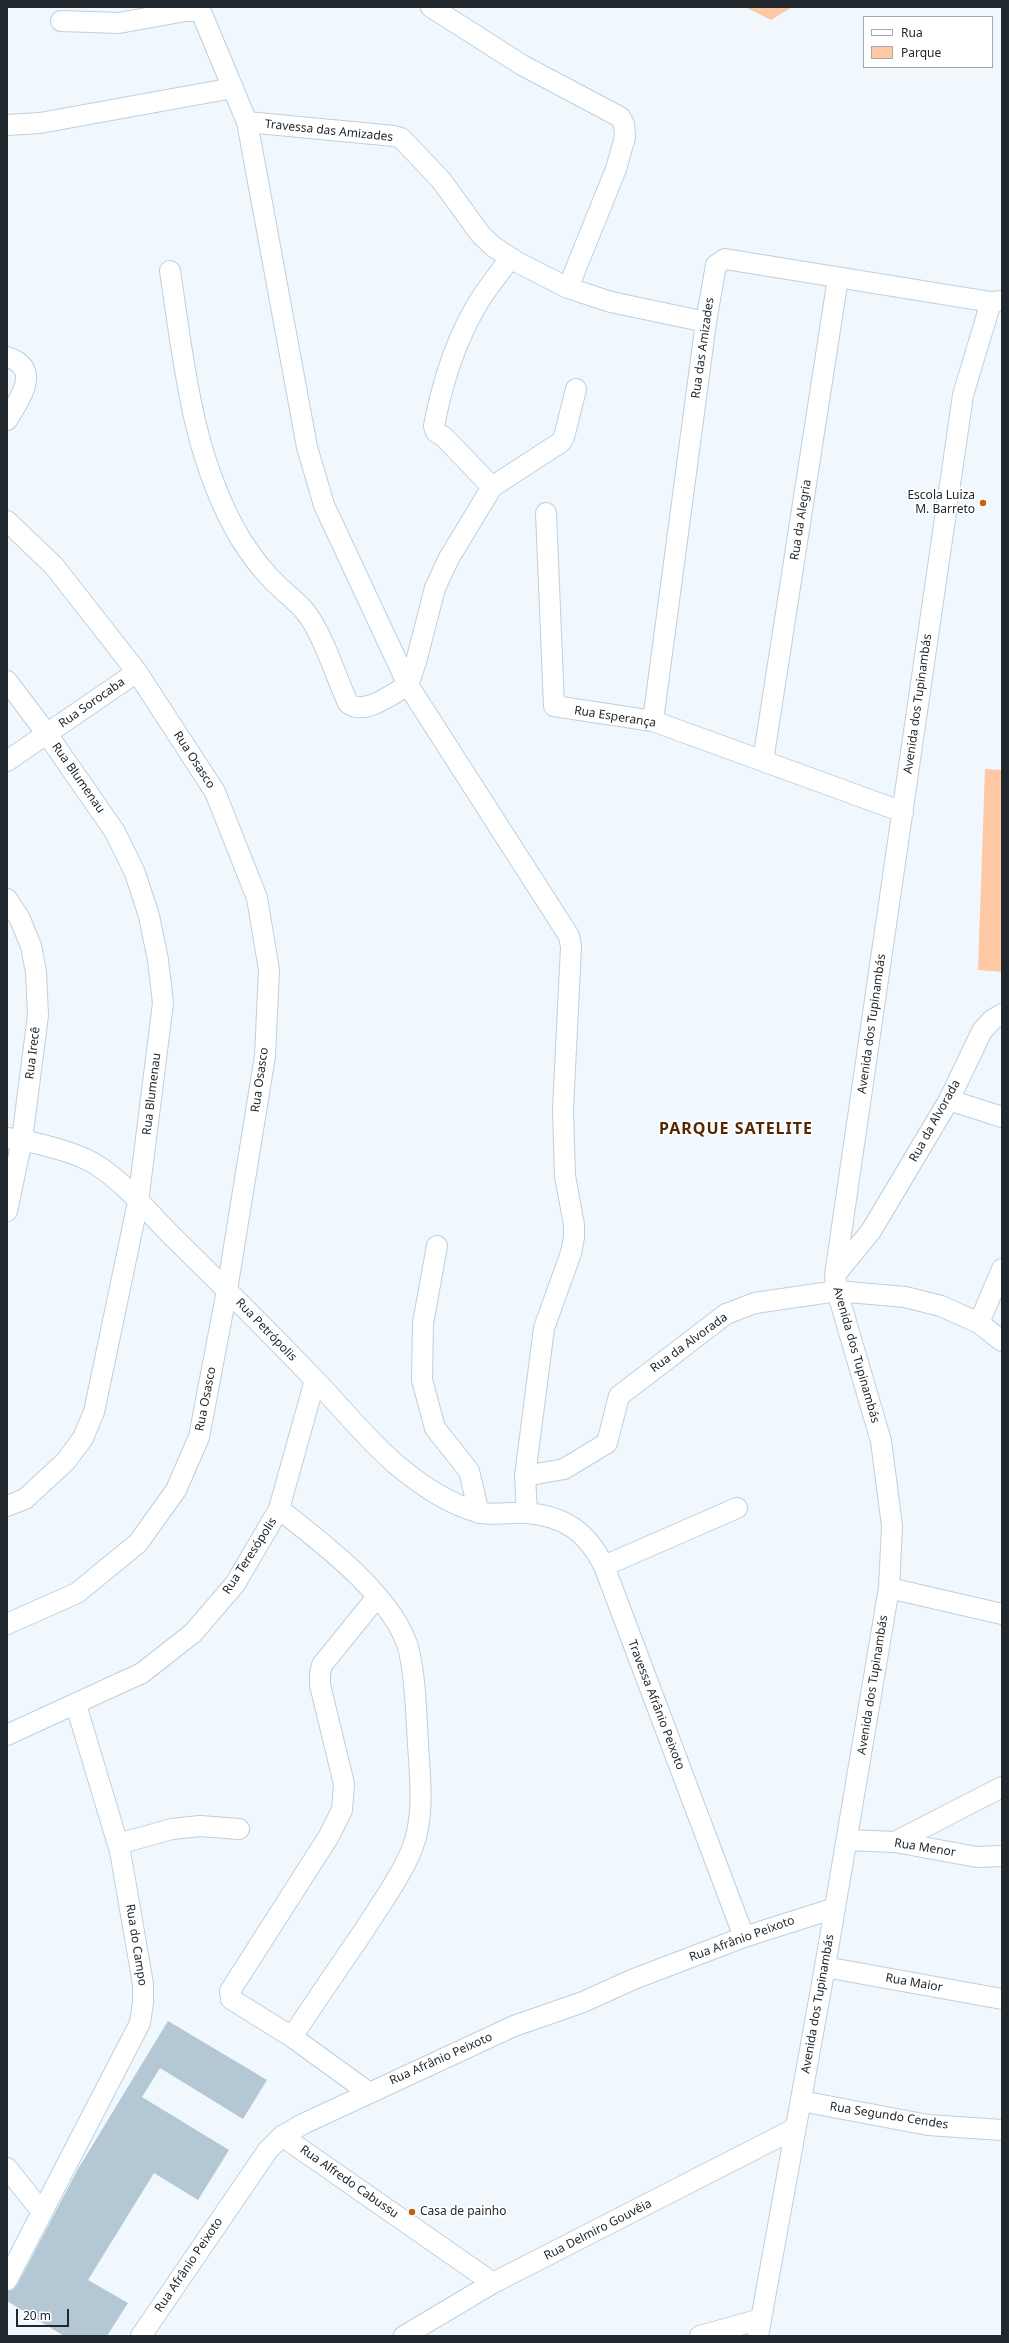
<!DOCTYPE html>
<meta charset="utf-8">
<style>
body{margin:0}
#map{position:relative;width:1009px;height:2343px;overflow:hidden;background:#f0f8fe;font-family:"Noto Sans",sans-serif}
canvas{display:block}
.frame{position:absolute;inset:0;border:8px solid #21282d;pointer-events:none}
.legend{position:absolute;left:863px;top:16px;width:130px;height:52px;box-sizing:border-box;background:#fff;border:1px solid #a6a9ab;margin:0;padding:5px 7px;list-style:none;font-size:12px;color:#21282d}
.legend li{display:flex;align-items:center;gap:8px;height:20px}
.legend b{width:20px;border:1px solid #a6a9ab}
.scale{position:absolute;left:16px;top:2309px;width:53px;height:18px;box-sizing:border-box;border:2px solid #21282d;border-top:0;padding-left:5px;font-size:12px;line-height:14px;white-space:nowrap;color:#21282d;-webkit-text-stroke:3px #fff;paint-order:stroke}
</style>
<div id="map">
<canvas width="1009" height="2343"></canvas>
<div class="frame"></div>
<ul class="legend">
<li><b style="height:5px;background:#fff"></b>Rua</li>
<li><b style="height:11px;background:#fec8a5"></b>Parque</li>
</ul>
<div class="scale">20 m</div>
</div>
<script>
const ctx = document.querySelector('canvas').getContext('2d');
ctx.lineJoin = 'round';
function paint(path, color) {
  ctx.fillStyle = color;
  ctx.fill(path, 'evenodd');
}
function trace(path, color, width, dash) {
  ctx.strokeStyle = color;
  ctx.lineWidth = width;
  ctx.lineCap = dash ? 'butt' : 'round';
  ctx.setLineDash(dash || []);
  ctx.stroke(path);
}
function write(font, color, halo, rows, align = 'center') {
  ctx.font = font + ' "Noto Sans",sans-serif';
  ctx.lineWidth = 3.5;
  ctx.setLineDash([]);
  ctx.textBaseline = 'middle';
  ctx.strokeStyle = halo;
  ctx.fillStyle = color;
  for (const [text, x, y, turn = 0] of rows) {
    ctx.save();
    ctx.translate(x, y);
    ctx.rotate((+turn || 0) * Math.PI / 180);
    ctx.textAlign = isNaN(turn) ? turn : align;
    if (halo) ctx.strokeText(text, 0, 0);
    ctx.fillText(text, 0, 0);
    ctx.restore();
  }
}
paint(new Path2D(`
 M745,7h47l-21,13z
 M985,769l17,1v202l-24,-2z`), '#fec8a5');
paint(new Path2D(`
 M168,2021l99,59 -24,39 -83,-51 -18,29 87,53 -31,50 -44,-27 -66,107 40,23 -21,33h-43l-57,-35v-10l6,-1 4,-5 61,-116z`), '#b4c7d5');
const minor = new Path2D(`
 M199,7l48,115 60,325 17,58 84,180 161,251 2,11 -8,163 2,66 9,49v12l-3,16 -27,75 -19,148 2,37
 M431,7l91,58 98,52 4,7 1,13 -9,32 -48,119
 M61,21l58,2 66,-12h16
 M247,122l147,14 7,2 40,42 40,55 13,12 23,15 51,26 43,14 95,20
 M7,125l33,-2 193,-35
 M170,271c14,92 22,186 70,267 7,11 16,24 25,34 11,14 27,25 39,38 19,23 31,65 44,93 16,14 45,-10 60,-18l8,-23 19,-74 14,-30 43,-71 69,-45 3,-5 12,-48
 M7,357c36,11 12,43 0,63
 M492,487l-48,-50 -8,-5 -2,-6c8,-42 20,-81 41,-118 10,-18 24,-34 35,-50
 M546,513l8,193 99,15 250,91
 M7,521l47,45 83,106 78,120 42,106 12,72 -4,86 -38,234 -28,147 -23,53 -38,53 -61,50 -70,31
 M7,681l40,53 68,98 20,41 14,43 9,44 5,43 -25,199 -44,210 -11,26 -17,23 -41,38 -18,7
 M653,721l53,-399 10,-57 9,-6 266,43 11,-1
 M7,761l130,-89
 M763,761l75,-483
 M7,899l13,20 11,27 5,26 2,43 -16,125 -15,71
 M949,1100l53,17
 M7,1138c24,3 71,14 91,28 28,18 51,47 75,71 48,47 96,95 143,144 27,28 52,60 82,85 24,20 49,37 79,46 15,4 33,0 49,1 39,3 61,19 78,53l140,371
 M437,1246l-14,77 -1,57 13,48 34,43 10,42
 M835,1275l36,-44 78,-131 33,-69 10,-11 10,-6
 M979,1323l23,-54
 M525,1476l39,-7 43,-26 12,-47 107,-82 29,-11 82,-12 68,6 36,9 38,17 23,18
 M279,1509c42,33 117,89 130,142 7,30 7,63 9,93 2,34 7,72 -6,105 -12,29 -32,56 -49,83 -24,35 -48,70 -71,105
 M604,1566l133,-58
 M889,1588l113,26
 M7,1735l135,-62 51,-40 42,-49 44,-75 36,-129
 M847,1840l48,2 82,15 25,-1
 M895,1842l107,-55
 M118,1844l54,-15 28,-3 39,3
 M825,1967l177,32
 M368,2092l-76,-55 -61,-38 -1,-8 99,-155 13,-26 2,-26 -24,-99v-11l2,-9 55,-68
 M801,2101l127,24 74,5
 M282,2136l211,147
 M7,2168l35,44
 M7,2280l133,-257 3,-20v-19l-23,-133 -44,-146
 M141,2336l127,-186 14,-14 21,-12 211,-98 69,-24 51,-23 110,-42 91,-29
 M404,2336l89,-53 301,-154
 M700,2336l61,-17
 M758,2336l67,-369 64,-379 3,-62 -11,-85 -44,-150 -2,-16 128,-880 28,-93`);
trace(minor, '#bdd0de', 22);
trace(minor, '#fff', 20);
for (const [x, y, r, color] of [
 [983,503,4,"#bf640f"],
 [412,2212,4,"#bf640f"]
]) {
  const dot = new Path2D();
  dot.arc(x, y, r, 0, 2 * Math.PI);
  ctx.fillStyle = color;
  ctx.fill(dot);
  trace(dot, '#fff', 1.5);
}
write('12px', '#21282d', '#fff', [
 ["Travessa das Amizades",329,131,6],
 ["Rua das Amizades",703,348,-82],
 ["Rua da Alegria",801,520,-81],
 ["Rua Sorocaba",92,703,-35],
 ["Avenida dos Tupinambás",918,704,-82],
 ["Rua Esperança",615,717,9],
 ["Rua Osasco",194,760,57],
 ["Rua Blumenau",78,778,55],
 ["Avenida dos Tupinambás",872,1024,-82],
 ["Rua Irecê",33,1053,-83],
 ["Rua Osasco",260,1080,-82],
 ["Rua Blumenau",152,1094,-83],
 ["Rua da Alvorada",935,1121,-61],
 ["Rua Petrópolis",266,1330,46],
 ["Rua da Alvorada",689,1343,-36],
 ["Avenida dos Tupinambás",856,1355,74],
 ["Rua Osasco",206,1399,-79],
 ["Rua Teresópolis",250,1556,-57],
 ["Avenida dos Tupinambás",873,1685,-81],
 ["Travessa Afrânio Peixoto",656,1705,69],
 ["Rua Menor",925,1848,9],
 ["Rua Afrânio Peixoto",742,1939,-20],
 ["Rua do Campo",136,1945,81],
 ["Rua Maior",914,1983,10],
 ["Avenida dos Tupinambás",818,2004,-80],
 ["Rua Afrânio Peixoto",441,2059,-24],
 ["Rua Segundo Cendes",889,2116,9],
 ["Rua Alfredo Cabussu",349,2182,35],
 ["Rua Delmiro Gouvêia",598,2230,-27],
 ["Rua Afrânio Peixoto",189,2265,-56]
]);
write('12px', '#21282d', '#fff', [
 ["Escola Luiza",975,496],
 ["M. Barreto",975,510],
 ["Casa de painho",420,2212,"left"]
], 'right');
ctx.letterSpacing = '1px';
write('bold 16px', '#542802', '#fff', [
 ["PARQUE SATELITE",736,1129]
]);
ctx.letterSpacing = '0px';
</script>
